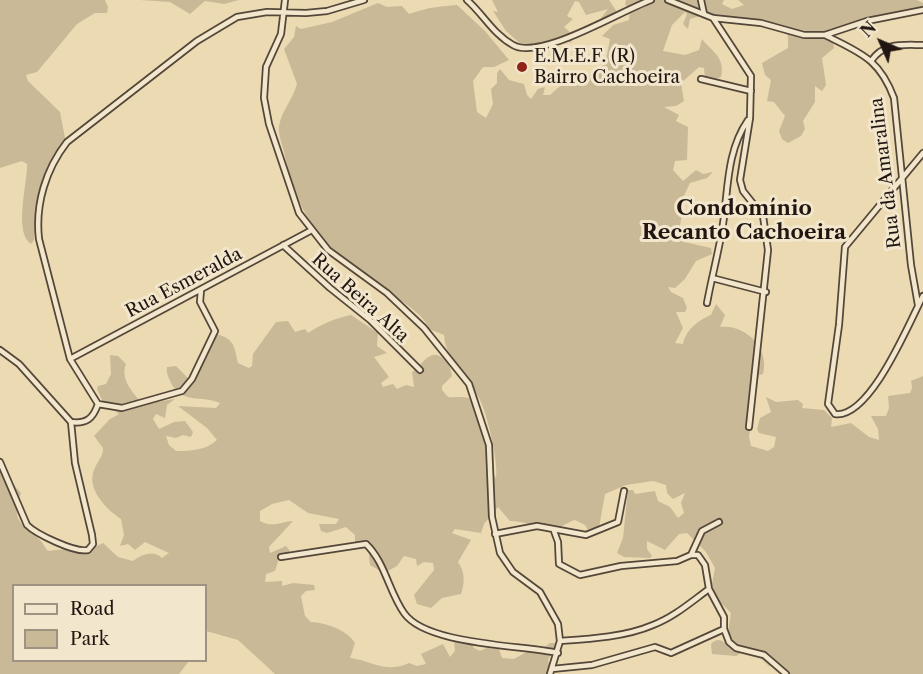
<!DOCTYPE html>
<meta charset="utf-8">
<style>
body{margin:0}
#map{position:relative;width:923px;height:674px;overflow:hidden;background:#ebdab2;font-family:"Libre Caslon Text",serif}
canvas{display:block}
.legend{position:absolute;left:12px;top:584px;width:195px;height:78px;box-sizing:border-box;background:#f2e7cd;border:2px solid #9e9382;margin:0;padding:8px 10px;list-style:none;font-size:18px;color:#211611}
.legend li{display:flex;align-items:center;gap:12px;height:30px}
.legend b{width:30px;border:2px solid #9e9382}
.north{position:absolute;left:851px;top:12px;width:60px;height:60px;-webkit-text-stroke:4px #f2e7cd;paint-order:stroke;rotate:315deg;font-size:16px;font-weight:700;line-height:24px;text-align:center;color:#211611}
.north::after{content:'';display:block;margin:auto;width:21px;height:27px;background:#211611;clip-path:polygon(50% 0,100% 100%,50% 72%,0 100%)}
</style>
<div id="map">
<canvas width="923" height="674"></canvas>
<ul class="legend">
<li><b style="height:8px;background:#f2e7cd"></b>Road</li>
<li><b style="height:16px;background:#c9b997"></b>Park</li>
</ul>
<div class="north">N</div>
</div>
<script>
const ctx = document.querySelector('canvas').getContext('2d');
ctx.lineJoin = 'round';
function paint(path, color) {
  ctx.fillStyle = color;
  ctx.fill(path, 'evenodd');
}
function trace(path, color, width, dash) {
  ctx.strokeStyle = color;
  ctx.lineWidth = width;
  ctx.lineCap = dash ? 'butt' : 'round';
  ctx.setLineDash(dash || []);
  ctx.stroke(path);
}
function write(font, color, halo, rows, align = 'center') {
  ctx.font = font + ' "Libre Caslon Text",serif';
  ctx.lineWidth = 6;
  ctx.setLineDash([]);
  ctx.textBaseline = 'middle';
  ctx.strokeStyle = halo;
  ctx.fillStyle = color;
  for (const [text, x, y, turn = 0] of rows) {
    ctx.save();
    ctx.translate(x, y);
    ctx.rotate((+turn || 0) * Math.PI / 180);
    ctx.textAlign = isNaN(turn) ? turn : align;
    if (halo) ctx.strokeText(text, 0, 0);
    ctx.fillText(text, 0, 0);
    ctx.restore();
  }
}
paint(new Path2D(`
 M0,0h105l3,7 -1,6h-12l-18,11 -40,48 -11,3 2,6 32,31 5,26c-19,32 -30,65 -31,102l-3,4c-18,-12 -3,-62 -4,-80l-5,-3 -22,7z
 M140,0h99l-15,4 -19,-3 -15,13 -20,-12z
 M492,0h117l8,12 -11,13 -7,2 -1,-5 10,-13 -22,6 -7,-13 -4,-1 -8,15 6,3 -9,8 9,8 -2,8 -10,-6 -24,9h-14l-17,-15 -13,-20 5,1z
 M626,0h98l-2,4 10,5 12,-4 -6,-5h179l6,3v6l-91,25 2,14 -12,10 4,27 -4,6 -7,-5v16l-12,19 2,8 -4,7 -13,7 -6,-4 -3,-8 6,-15 -11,-14 -7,-1 4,-21 -6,-5 -3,-12 26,-15v-12l-3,-4 -37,-10h-29l-16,-7 -13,4 -2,10 -5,-5 4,-10 -2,-2 -13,13 -9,26 22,4 14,-5 3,-11c9,12 24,18 19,38l-7,3 -9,-2 -1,-10 -5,-1 -18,16 3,18 -8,5 -12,1 15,8 -3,6 12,6 -1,33 -12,1 -2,9 10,11 13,-11 7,4 10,-2 -6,6 -17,5 -9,19c5,13 -7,28 3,40l27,6 1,6 -16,7 -11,18 -10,9 -7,-1 3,5 12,6 4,10 -2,4h-9l7,16 -8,15 8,1c2,-13 15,-24 28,-29l5,-11 9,11 -5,12c26,-3 50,22 43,47l-4,1 -10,62 2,9 17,5 6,-4 2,-10 -17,-4 -2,-4 3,-11 11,-6 -5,-15 10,5 22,-2 5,4 -1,4 22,2 8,8 -1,9 20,-4 18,14 10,3 -1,-11 -7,-13h15l3,-8 -1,-12 22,-3 2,-5 -1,-7 12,-5v298h-143l2,-8h-13l-16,-15h-9l-8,5 -24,-2 -1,-10c8,-9 13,-1 20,3l-3,-15 3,-19 -14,-14 -5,-15 3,-16 -9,-16 -19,-19 -8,1 -14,16 -18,-9v8l5,7 -2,2 -26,-1 -7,-4 6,-15 5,-48h5l2,4 20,-3 3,10 12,6 8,11 6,-5 -3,-10 4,-10 -12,6 -6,-6 -1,-8 -13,-4 -27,4 -21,9 -6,34 -10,4 -4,-7 -10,-5c-5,1 -8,4 -13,6 -17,5 -35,-5 -52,-5l-12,-14 -14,17 -3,9 -26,-4 -3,4 19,7 -13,22c7,10 7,20 3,32l-19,4 -11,10 -14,-4 -3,-9 20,-25 -1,-7 -9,-1 -7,4 -1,-7 -12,-3 -7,10 -13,7 -14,-8 -2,-19 -13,-3v-8l-9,-8 -19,6 -6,-2 -2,-7h17l3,-5 -31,-6 -19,-13 -17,4 -12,7v10c12,7 20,1 33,0l-24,26 1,6 16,-7 4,5 -11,7 -4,13 -9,3 -1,8 17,-1v5l11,-3 21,2 1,5 -9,1 -5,5 4,20 6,6c15,1 35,7 44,21l-5,15c23,3 36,16 59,5l8,3 9,-2 -5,-10 22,-10 7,13 5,-6 -1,-10 3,-2 13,3 4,6 6,3 7,-3 12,1 3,9 12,1 16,-9 8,2 12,-9h6l4,11 -10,2 -2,4 4,14h-277l-37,-34 -32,-9v-45h-192v74l175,1 -10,13h-179v-205l21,24c-11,30 1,29 19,47 4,4 4,7 8,11l35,-4 5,3 15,-7 15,14 15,4c8,-6 20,-12 29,-3l7,-5 -24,-11 -10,8 -7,-6 -8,2 4,-11 -3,-16c-14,-9 -35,-30 -27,-49 3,-9 9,-12 9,-22l-9,-12 16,-17 9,-5 -16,-12 -6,-13 1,-3 8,-2 5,-10 -1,-19 8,1 8,8c-6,15 6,28 17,40l32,-5 -8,6 -2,13 -9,-4 -3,5 6,10 15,-7 11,-1 8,11 -2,5 -8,-2 -7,3 -10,-2 3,9 7,6c14,0 31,-1 41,-11l-10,-12 -29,-22 38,2 4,-5c-18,-8 -36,1 -48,-18 -3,-7 -6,-11 -5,-18l9,-1 13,13c10,-1 24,-34 27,-45 19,5 18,12 22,29l11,5 3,-2 1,-12 23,-32 12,-1 7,11 10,-3 3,4c14,-9 25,-14 43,-18l27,18 -1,13 10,7 -13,4 15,20 -8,6 2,4 10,-3 4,5 9,-4 8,2 -2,-15c10,-6 18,-26 32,-13 5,5 7,9 8,17l-10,10v4l6,7c6,1 14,-1 20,1 17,5 19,68 28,80 3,-15 -9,-66 -17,-80 -13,-23 -33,-36 -35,-63l-15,-6c-7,-23 -62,-46 -82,-60l2,-2c-37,-30 -55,-69 -65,-115 -2,-9 -6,-17 -5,-26 3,-16 14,-27 18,-42l-13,-35 10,-12 2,-11 5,3 31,-7 46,-19 9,4 15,-1 7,8c21,-7 27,-7 48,-9l28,26 24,29 -15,7h-11l-10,14 4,31 9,6 7,-14 -2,-15 6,-6v-10l3,-4 9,11 15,4 3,11 4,4 7,-10 7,-2 -2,8h7l25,-22 11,-2 -2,8 21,-15 5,-25 -8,-3 11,-11 16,-5 1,-10 -5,-6z`), '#c9b997');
const minor = new Path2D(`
 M285,0l-4,34 -15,33 -2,31 5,26 30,89 29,37 59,43 37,35 45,56 20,61 3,72 8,36 13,19 27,20 18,32 2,17 -10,33
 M467,0c16,14 27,35 46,45 27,16 109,-35 138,-45
 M668,0l45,18 48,5 43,12h21l42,-14 56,-11
 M701,0l3,14
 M713,18l38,58 -1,42 -10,62 3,11 20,25 5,34 -19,177
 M825,35c35,18 54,23 69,63l17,167 7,40
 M871,61c13,-19 31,-16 52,-16
 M701,79l50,12
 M923,153l-78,94 -6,78 -11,79 7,10c35,5 74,-91 88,-118
 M283,245l47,43 40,32 50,50
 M712,278l54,14
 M707,303c4,-22 10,-45 14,-67 8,-39 3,-81 27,-116
 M0,350l19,14 52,58c15,2 22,-3 27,-18l-28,-45 -31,-120c-4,-35 7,-70 28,-97l130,-101 40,-24 30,-5 39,1 21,-2 37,-11
 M70,359l240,-128
 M98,404l24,4 60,-17 10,-12 23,-48 -15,-29 1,-12
 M0,462l27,63c9,9 48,28 61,25l5,-6 -1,-9 -17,-72 -4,-41
 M554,531l4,11 1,22 21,11 41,-9 56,-5 14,-6 11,-24 17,-9
 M495,534l42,-8 49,9 32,-13 6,-31
 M691,555h7l7,10 4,24 15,28v12l5,13 7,6 28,7 22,19
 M281,557l85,-13c19,18 23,48 38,69 22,32 117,32 154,40
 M560,641c30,-2 65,-4 93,-16 21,-8 38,-23 56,-36
 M552,669l40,-4 63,-18 16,6 53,-24`);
trace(minor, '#544739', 8);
trace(minor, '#f2e7cd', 4.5);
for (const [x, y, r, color] of [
 [522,67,6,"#8f2418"]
]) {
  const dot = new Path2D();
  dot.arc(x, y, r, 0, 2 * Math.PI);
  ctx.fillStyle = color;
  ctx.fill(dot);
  trace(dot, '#f2e7cd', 2);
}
write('18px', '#211611', '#f2e7cd', [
 ["E.M.E.F. (R)",534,57],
 ["Bairro Cachoeira",534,78]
], 'left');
write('18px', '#211611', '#f2e7cd', [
 ["Rua da Amaralina",886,173,-97],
 ["Rua Esmeralda",184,283,-28],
 ["Rua Beira Alta",360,298,42]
]);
write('bold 21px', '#211611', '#f2e7cd', [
 ["Condomínio",744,209],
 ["Recanto Cachoeira",744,233]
]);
</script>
